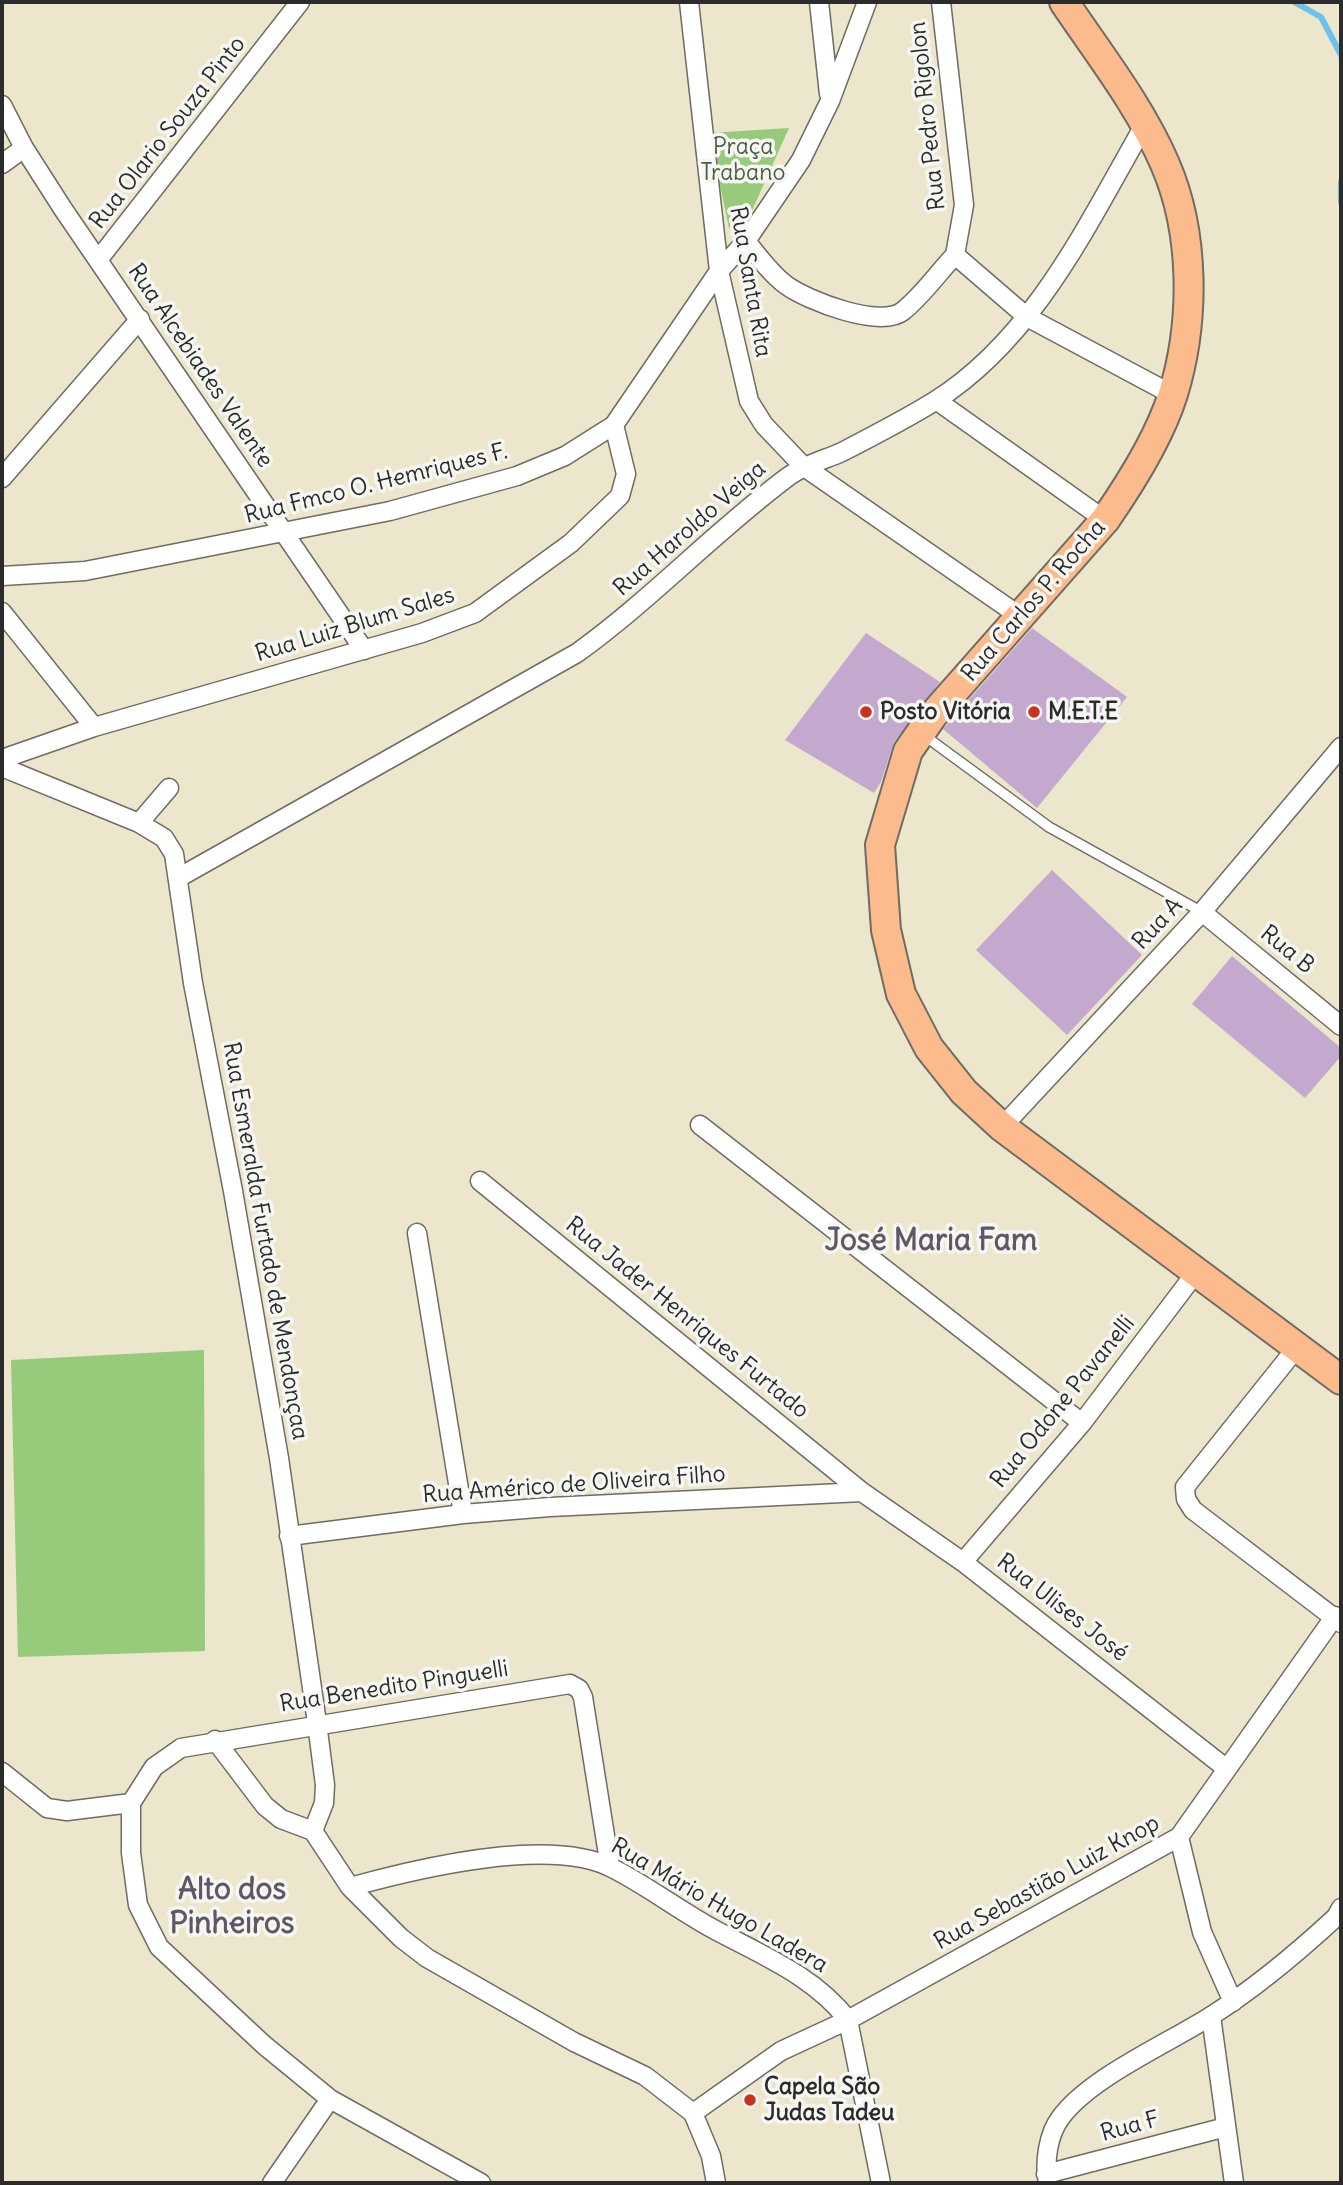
<!DOCTYPE html>
<meta charset="utf-8">
<style>
body{margin:0}
#map{position:relative;width:1343px;height:2185px;overflow:hidden;background:#ebe6cc;font-family:Delius,sans-serif}
canvas{display:block}
.frame{position:absolute;inset:0;border:4px solid #2b2b2b;pointer-events:none}
</style>
<div id="map">
<canvas width="1343" height="2185"></canvas>
<div class="frame"></div>
</div>
<script>
const ctx = document.querySelector('canvas').getContext('2d');
ctx.lineJoin = 'round';
function paint(path, color) {
  ctx.fillStyle = color;
  ctx.fill(path, 'evenodd');
}
function trace(path, color, width, dash) {
  ctx.strokeStyle = color;
  ctx.lineWidth = width;
  ctx.lineCap = dash ? 'butt' : 'round';
  ctx.setLineDash(dash || []);
  ctx.stroke(path);
}
function write(font, color, halo, rows, align = 'center') {
  ctx.font = font + ' Delius,sans-serif';
  ctx.lineWidth = 7;
  ctx.setLineDash([]);
  ctx.textBaseline = 'middle';
  ctx.strokeStyle = halo;
  ctx.fillStyle = color;
  for (const [text, x, y, turn = 0] of rows) {
    ctx.save();
    ctx.translate(x, y);
    ctx.rotate((+turn || 0) * Math.PI / 180);
    ctx.textAlign = isNaN(turn) ? turn : align;
    if (halo) ctx.strokeText(text, 0, 0);
    ctx.fillText(text, 0, 0);
    ctx.restore();
  }
}
paint(new Path2D(`
 M789,128l-47,105 -13,-5 -20,-95z
 M204,1350l1,301 -187,6 -7,-297z`), '#97ca7b');
trace(new Path2D(`
 M1294,2l27,15 20,38
 M1341,182v20`), '#6ec1ea', 6);
paint(new Path2D(`
 M1032,628l95,69 -90,111 -94,-79z
 M866,633l74,49 -46,60 -13,40 -7,11 -89,-53z
 M1052,870l90,85 -75,80 -91,-85z
 M1232,956l109,92v8l-36,42 -113,-94z`), '#c4a9cf');
const service = new Path2D(`
 M925,736l124,91 153,85`);
const minor = new Path2D(`
 M689,2l30,269 30,130 15,24 39,41 218,151
 M819,2l10,92
 M941,2l23,203 -9,50 72,62 146,78
 M2,105l22,43 39,61 301,441
 M2,164l22,-16
 M746,241c12,15 25,33 40,44 22,16 95,44 117,26 19,-15 35,-38 52,-56
 M98,260l202,-258
 M936,400l169,120
 M2,478l138,-159
 M2,576l83,-5 305,-60 127,-35 48,-20 49,-31 105,-154 27,-30 55,-81 29,-59 37,-99
 M2,612l92,115
 M2,759l92,-32 328,-94 53,-20 96,-70 49,-47 6,-22 -12,-49
 M2,767l137,56 25,15 10,16 19,129 40,208 46,267 38,265 8,62 -1,18 -11,28
 M139,823l30,-35
 M178,878l399,-225c75,-54 138,-122 212,-177 17,-12 35,-16 53,-24 31,-16 64,-33 93,-51 100,-63 153,-178 210,-277
 M1202,912l139,114
 M700,1125l382,298
 M1002,1127l200,-215 139,-165
 M480,1181l382,311 101,70 264,207
 M417,1233l46,281
 M1298,1346l-113,141 1,12 7,11 148,113
 M289,1536l174,-22 87,-7 312,-15
 M963,1562l119,-139 115,-152
 M215,1740l50,66 16,13 32,12
 M2,1772l45,36 20,3 64,-8
 M313,1831l37,56 51,51 26,20 147,84 71,34 48,37 18,43 5,27
 M1179,1837l23,95 31,70
 M350,1887c65,-18 200,-51 262,-19 36,18 69,44 105,63 47,25 98,46 131,89l33,163
 M1211,2016l23,167
 M693,2113l88,-62 67,-31 331,-183 156,-221
 M1046,2174l180,-47
 M272,2183l58,-84
 M481,2183l-151,-84 -66,-54 -105,-98 -21,-42 -7,-52v-50l23,-36 27,-19 389,-64 9,5 4,8 27,170
 M1048,2183c-4,-21 0,-49 13,-66 30,-40 106,-73 150,-101 46,-29 85,-62 125,-99l5,-9`);
const primary = new Path2D(`
 M1064,2c35,52 76,104 101,162 30,69 30,158 8,230 -13,42 -43,90 -68,126l-172,195 -25,36 -28,94 6,85 15,64 28,54 35,44 38,35 339,253`);
trace(service, '#6e6c63', 12);
trace(minor, '#6e6c63', 21);
trace(primary, '#6e6c63', 32);
trace(service, '#fff', 9);
trace(minor, '#fff', 18);
trace(primary, '#fbbb8d', 28);
for (const [x, y, r, color] of [
 [866,712,7,"#c8321e"],
 [1034,712,7,"#c8321e"],
 [750,2100,7,"#c8321e"]
]) {
  const dot = new Path2D();
  dot.arc(x, y, r, 0, 2 * Math.PI);
  ctx.fillStyle = color;
  ctx.fill(dot);
  trace(dot, '#f6f6f2', 2.5);
}
write('23px', '#2b2b2b', '#f6f6f2', [
 ["Rua Pedro Rigolon",928,116,-96],
 ["Rua Olario Souza Pinto",168,133,-52],
 ["Rua Santa Rita",750,282,80],
 ["Rua Alcebiades Valente",200,366,56],
 ["Rua Fmco O. Hemriques F.",376,484,-14],
 ["Rua Haroldo Veiga",690,529,-41],
 ["Rua Carlos P. Rocha",1034,601,-49],
 ["Rua Luiz Blum Sales",355,625,-17],
 ["Rua A",1158,924,-47],
 ["Rua B",1287,950,39],
 ["Rua Esmeralda Furtado de Mendonçaa",265,1241,80],
 ["Rua Jader Henriques Furtado",687,1318,39],
 ["Rua Odone Pavanelli",1063,1402,-51],
 ["Rua Américo de Oliveira Filho",574,1485,-4],
 ["Rua Ulises José",1062,1608,38],
 ["Rua Benedito Pinguelli",394,1687,-9],
 ["Rua Sebastião Luiz Knop",1047,1883,-29],
 ["Rua Mário Hugo Ladera",719,1906,30],
 ["Rua F",1130,2127,-15]
]);
write('23px', '#4b5b43', '#f6f6f2', [
 ["Praça",743,147],
 ["Trabano",743,173]
]);
write('bold 23px', '#2b2b2b', '#f6f6f2', [
 ["Posto Vitória",880,712],
 ["M.E.T.E",1048,712],
 ["Capela São",764,2087],
 ["Judas Tadeu",764,2113]
], 'left');
write('bold 30px', '#615764', '#f6f6f2', [
 ["José Maria Fam",931,1241],
 ["Alto dos",232,1890],
 ["Pinheiros",232,1924]
]);
</script>
